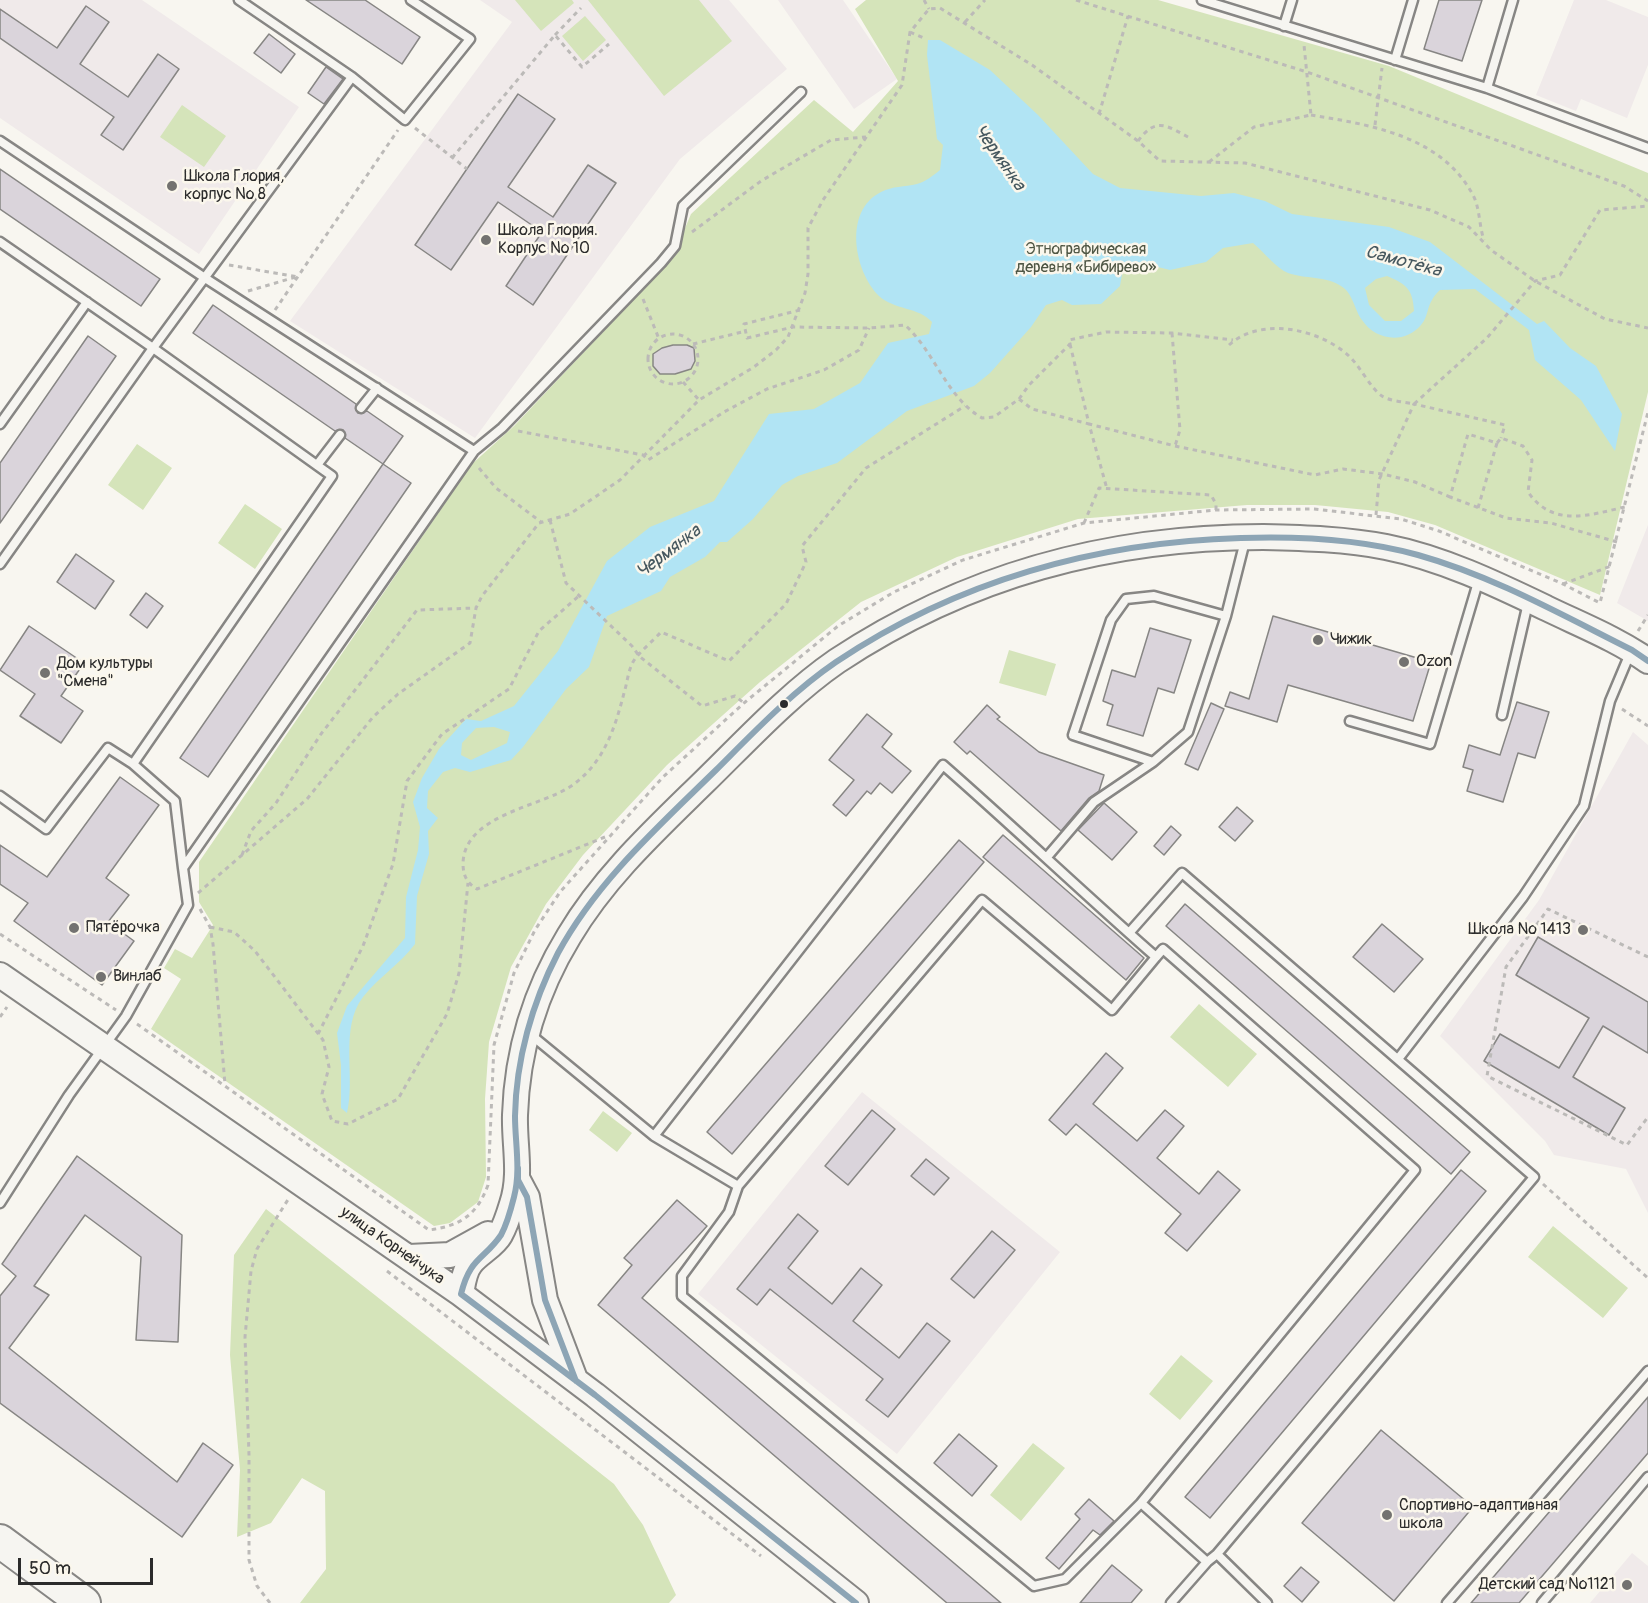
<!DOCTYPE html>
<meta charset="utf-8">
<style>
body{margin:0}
#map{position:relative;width:1648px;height:1603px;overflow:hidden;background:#f8f6f0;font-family:Pangolin,sans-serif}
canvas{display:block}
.scale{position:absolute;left:18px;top:1558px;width:135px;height:27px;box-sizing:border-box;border:3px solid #2b2b2b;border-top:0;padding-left:8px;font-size:18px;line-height:21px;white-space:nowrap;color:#2b2b2b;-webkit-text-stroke:4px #fbf7ec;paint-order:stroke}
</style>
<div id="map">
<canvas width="1648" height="1603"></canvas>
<div class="scale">50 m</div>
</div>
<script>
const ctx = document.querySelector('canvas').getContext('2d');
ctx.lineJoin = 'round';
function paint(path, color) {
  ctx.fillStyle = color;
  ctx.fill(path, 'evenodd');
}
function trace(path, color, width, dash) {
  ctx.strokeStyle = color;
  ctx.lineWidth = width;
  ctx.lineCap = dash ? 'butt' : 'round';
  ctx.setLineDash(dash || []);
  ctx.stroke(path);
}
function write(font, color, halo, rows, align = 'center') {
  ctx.font = font + ' Pangolin,sans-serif';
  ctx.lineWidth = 5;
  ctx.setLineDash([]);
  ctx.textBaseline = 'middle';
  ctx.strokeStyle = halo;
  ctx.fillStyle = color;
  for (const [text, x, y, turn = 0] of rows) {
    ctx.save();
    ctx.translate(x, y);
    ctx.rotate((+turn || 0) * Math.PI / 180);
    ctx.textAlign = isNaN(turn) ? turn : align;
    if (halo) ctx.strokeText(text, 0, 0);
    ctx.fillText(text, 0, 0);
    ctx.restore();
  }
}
paint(new Path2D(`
 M0,0h142l157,107 -100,147 -199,-136z
 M480,0h249l58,69 -107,90 -205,279 -185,-117 222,-299z
 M778,0h65l54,79 -43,30z
 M1574,0h32l42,17v48l-21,53 -46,-19 -5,12 -40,-16z
 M1648,525v96l-31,-18z
 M1633,732l15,13v468l-22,-44 -72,-14 -9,-14 -105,-105 99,-136z
 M862,1092l198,160 -163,202 -199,-160z
 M1632,1553l16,13v37h-58z`), '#f0eaea');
paint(new Path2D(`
 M515,0h57l2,3 -33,28z
 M588,0h111l33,41 -68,55z
 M866,0h292l231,66 259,107v219l-48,203 -165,-70 -47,-13 -73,-7h-68l-169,14 -121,38 -96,45 -101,80 -93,83 -84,90 -37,49 -35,63 -22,75 -4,57 1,78 -8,25 -28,21 -16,3 -283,-197 30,-50 -17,-11 11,-19 17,9 21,-33 -14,-23v-40l273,-398 42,-38 158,-167 19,-45 123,-114 39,32 45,-51 -43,-72z
 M585,16l21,24 -23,21 -21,-25z
 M182,105l44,31 -22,31 -44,-30z
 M137,444l35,24 -29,42 -35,-25z
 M245,504l37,25 -27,40 -37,-26z
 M1009,650l47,14 -10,32 -47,-13z
 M1199,1004l58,50 -29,33 -58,-50z
 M603,1111l29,22 -15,19 -28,-22z
 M266,1209l348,275 29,41 33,70 -7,8h-369l26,-34 -1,-78 -23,-13 -31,45 -34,14 3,-67 -10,-115 4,-100z
 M1553,1226l75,62 -25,30 -75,-61z
 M1181,1355l32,26 -33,39 -31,-26z
 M1033,1443l32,25 -44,53 -31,-26z`), '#d5e4ba');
paint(new Path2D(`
 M928,40h12l50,30 48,45 55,59 27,14 81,8 33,-3 31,8 27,13 97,13 41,15 107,82 7,-3 26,27 26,18 26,48 -7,37 -34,-51 -46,-40 -6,-30 -54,-41 -35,1c-15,14 -10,25 -19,35 -16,19 -45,16 -59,-5 -8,-11 -9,-27 -21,-34 -15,-10 -36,-7 -53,-13 -12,-5 -24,-21 -35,-30l-30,5 -17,14 -36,8 -32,-8 -15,6 -3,18 -19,18 -29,1 -10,-5 -16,5 -15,22 -41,46 -16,13 -67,25 -70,52 -39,13 -16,9 -29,34 -26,23h-7l-15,15 -35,20 -9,14 -54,25 -18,51 -23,22 -43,58 -12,13 -41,12 -15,-4 -12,4 -15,19 -1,17 11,10 -10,13 1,23 -12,42 -2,48c-15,20 -36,33 -52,53 -24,31 -7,80 -16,116l-6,-5v-43l-4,-32 10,-27 58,-68 1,-41 12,-47 2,-23 -7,-25 9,-24 17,-29 27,-30 15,2 33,-15 44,-55 49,-90 43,-34 64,-26 55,-87 45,-5 46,-26 28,-40 41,-9 3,-12c-13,-15 -38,-12 -53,-26 -25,-25 -36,-85 2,-104 12,-6 23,-5 36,-8 8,-2 17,-9 23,-14l3,-25 -6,-6 -10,-84zM1387,276c19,8 26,13 27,35l-13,10h-16l-16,-16 -4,-17 11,-9zM494,727l16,5 -3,11 -36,17 -10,-5 1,-12 14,-15z`), '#b1e4f4');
const building = new Path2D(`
 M306,0h59l55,37 -18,27z
 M1439,0h43l-20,61 -38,-12z
 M86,6l23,16 -29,42 48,33 30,-43 21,15 -56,81 -22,-15 13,-18 -114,-79v-29l57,39z
 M269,34l26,20 -14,19 -27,-20z
 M326,67l17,12 -19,25 -16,-11z
 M518,94l37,25 -47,68 45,30 35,-52 28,18 -83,122 -27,-19 36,-54 -44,-30 -47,68 -36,-25z
 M0,169l160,110 -19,27 -141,-97z
 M213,305l143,99 2,9 9,-2 36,25 -20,28 -38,-26 -2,-8 -8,1 -142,-98z
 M88,336l28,20 -116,167v-60z
 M673,345h14l7,3 1,13 -4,8 -16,5h-15l-7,-8v-12l9,-6z
 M383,464l28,19 -203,294 -28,-19z
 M76,554l38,27 -19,28 -38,-27z
 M146,593l17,13 -16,22 -17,-13z
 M1273,616l158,46 -18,59 -125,-36 -11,37 -52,-16 5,-14 19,7z
 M29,626l55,37 -23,33 22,15 -22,32 -41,-27 15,-22 -35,-24z
 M1150,628l41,12 -17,53 -16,-5 -15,48 -36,-11 6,-20 -10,-4 9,-31 23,7z
 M1517,702l32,10 -14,46 -17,-5 -15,49 -36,-11 6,-21 -10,-3 6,-22 31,10z
 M1211,703l13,6 -26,61 -13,-6z
 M987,705l13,12 -3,2 42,33 65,23 -5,16 -10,7 -28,33 -91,-80 -3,3 -13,-12z
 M867,714l25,20 -10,13 29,24 -19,22 -12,-10 -9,11 -4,-3 -21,25 -13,-11 21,-25 -25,-20z
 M120,777l39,28 -53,73 23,17 -21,27 26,19 -32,44 -88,-64 14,-18 -28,-19v-39l47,32z
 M1104,803l33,29 -25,28 -34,-30z
 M1237,807l16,14 -18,20 -16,-14z
 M1171,826l10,9 -17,20 -10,-9z
 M1003,835l141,123 -18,22 -143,-123z
 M959,840l25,22 -252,292 -25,-22z
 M1185,904l285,248 -19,22 -285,-248z
 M1382,924l41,35 -29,33 -41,-35z
 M1538,937l110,65v51l-45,-27 -30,51 52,31 -16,27 -125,-74 16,-27 59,34 30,-50 -73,-43z
 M1106,1053l17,15 -30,36 44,37 28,-31 19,16 -27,32 42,36 19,-23 22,19 -53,61 -22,-18 16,-19 -105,-90 -10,11 -17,-15z
 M872,1110l23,19 -47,56 -23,-19z
 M77,1156l105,79 -4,107 -42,-2 5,-83 -56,-42 -51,71 15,9 -40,53 168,134 26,-39 30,22 -51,72 -182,-134v-107l16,-20 -14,-12z
 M926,1159l23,19 -15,17 -23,-19z
 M1461,1170l25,21 -276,327 -25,-21z
 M677,1200l30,26 -65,72 359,305h-54l-349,-298 34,-40 -8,-7z
 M798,1214l20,17 -30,37 44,36 29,-36 21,17 -29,36 46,37 28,-35 23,18 -62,76 -22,-17 17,-21 -113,-90 -13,16 -20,-16z
 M992,1231l23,19 -41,48 -23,-19z
 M1648,1397v56l-129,150h-48z
 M1381,1430l92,77 -79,94 -92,-78z
 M959,1434l38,32 -25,30 -38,-33z
 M1089,1499l25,22 -14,14 -7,-5 -34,39 -13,-11 34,-39 -5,-5z
 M1112,1565l30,25 -11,13h-51z
 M1301,1567l18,15 -17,20 -18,-16z`);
paint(building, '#dad4db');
trace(building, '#878684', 1.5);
const lane = new Path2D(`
 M239,0l113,77
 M1202,0l285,88 161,60
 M1284,26l8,-26
 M1395,60l18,-60
 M1487,88l26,-88
 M0,141l205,137 269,173
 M0,242l153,106 -153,216
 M361,408l16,-20
 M0,424l87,-122
 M317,465l23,-30
 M1502,715l26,-112
 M1350,721l80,23 49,-165
 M1153,762l-80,-27 38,-115 15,-21 28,-3 72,20
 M0,796l46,33 62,-81 25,16
 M1047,857l47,-55 59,-40 35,-30 38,-116 19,-75
 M183,868l-8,-67 -42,-37 199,-288 -179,-128 199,-271 53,43 65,-81 -59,-39
 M1129,933l53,-60 352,304 -317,377 -10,8 -36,41
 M530,1034l124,102 289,-371c72,63 141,129 213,192l7,-8 252,221 -274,333 66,59
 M1398,1059l125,-162 61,-91 26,-105 21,-50
 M654,1136l84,50 244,-286 130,110 44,-53
 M738,1186l-9,26 -47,64v20l352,290 31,-7 76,-76
 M0,1203l69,-108 57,-79 62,-111 -5,-37 291,-417 28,-23 159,-165 14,-17 8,-40 118,-114
 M1217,1554l50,49
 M1447,1603l201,-232
 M1542,1603l106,-126`);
const secondary = new Path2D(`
 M0,975l461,319 134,101 261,208
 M518,1180l9,17 18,103 30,79
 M409,1257l41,-2 38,-21
 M461,1294c2,-11 3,-23 10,-31 8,-10 23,-17 29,-28 5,-9 9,-21 12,-31 10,-30 2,-59 3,-89 2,-64 21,-125 54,-179 35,-59 86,-106 135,-154 41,-40 85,-88 133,-121 130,-86 271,-124 426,-124 41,1 83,2 123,10 56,11 110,37 160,61 35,17 71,31 102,53`);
const highway = new Path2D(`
 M0,1541l84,62`);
trace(lane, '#878684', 13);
trace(secondary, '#878684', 28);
trace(highway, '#878684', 36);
trace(new Path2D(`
 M924,0l5,9
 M1076,0l231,72 317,114 24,15
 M965,22l20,-22
 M910,32l16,7
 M555,35l26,-27
 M1099,114l29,-98
 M1311,115c61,10 130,21 162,80 7,13 6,31 11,45
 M1375,125l7,-57
 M415,128l52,41
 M1138,141c19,-26 30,-14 54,-2
 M452,158l103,-123 27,32 27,-23
 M1209,162l45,-35 57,-12 -7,-70
 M692,232l69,-51 70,-41 35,-3
 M229,265l69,12
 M248,291l48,-14
 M643,299l16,40
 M275,310l123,-180
 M800,310l-56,14 3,14 46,-11 76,1 36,-3c30,27 41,72 77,93l12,-1 25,-18 13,10 57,15 18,65
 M1172,333l8,97 -5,16
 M648 359a25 25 0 1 1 50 0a25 25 0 1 1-50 0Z
 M693,344l53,-13
 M1070,344l19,80 86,22 140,29 28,-6 40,5 32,8 35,15
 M1229,345c32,-29 91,-16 120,11 11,10 22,33 33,40 7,5 23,6 32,8l73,-66 48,-57 25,-6 40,-65 48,-4
 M683,382l16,18
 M1019,399l10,-14 41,-41 -1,-4 37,-8 66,1 61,7
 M518,431l125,24 5,5 76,-48 43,-23 57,-19 35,-20 10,-22
 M1497,443l4,-5 22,8 9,14 -4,32c25,36 61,23 97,15
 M479,468l17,20 45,34
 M1478,508l19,-65 -29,-9 -18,63 56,21 45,5 66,19
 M1376,515l3,-35 35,-76 91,21 -4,13
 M550,520l16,63 66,63 7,10 63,50 33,-10 9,7
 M1084,523l15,-35 112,7 5,9v6
 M1563,584l48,-18
 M1638,631l10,-16
 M1622,709l26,17
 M605,837l-128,52c-10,-6 -14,-13 -14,-26 2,-50 81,-56 111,-79 30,-22 41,-56 50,-91 3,-9 4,-22 9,-31 6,-10 20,-21 28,-30l68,29 57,-57 20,-42 -4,-16 64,-78 99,-62
 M242,855l9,-24 25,-28 45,-69 96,-124 59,-2
 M198,893l109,-94 66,-82 25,-23 72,-51 6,-35 6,-12 57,-73 31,-9 50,-34 79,-80 55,-33 22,-17 12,-13 17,-44 3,-19v-46l15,-28 79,-115 8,-53 19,-23 11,-1 92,57 106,76 22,20 85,2 185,47 39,17 22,23 44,31 70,38 43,9
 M200,909l10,18 3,17 12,140
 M210,927l24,5 21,19 68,89 6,27 -7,27 10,27 16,3 50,-25 49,-85 12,-41 9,-90
 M0,934l116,76
 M1648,957l-100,-48 -42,58 -19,109 140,69 21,-28
 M0,1017l7,-10
 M137,1024l292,206c31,-4 48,-15 59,-45l6,-140 20,-72 21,-43 25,-38 103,-115 81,-74 94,-77 56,-34 69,-32 121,-37 132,-13 98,-1 87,10 38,12 124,53 37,19 48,-191
 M318,1034l45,-88 30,-82 14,-83 35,-47 67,-45 30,-58 41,-36
 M1543,1184l105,94
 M387,1271l374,285
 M270,1603l-13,-17 -8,-26v-105l-4,-118 6,-66 6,-22 32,-51`), '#bcbab8', 3, [4.5, 4.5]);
trace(lane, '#f6f5f1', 8);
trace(secondary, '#f6f5f1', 24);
trace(highway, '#f6f5f1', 32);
trace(new Path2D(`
 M518,1168v12l9,17 18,103 31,81
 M856,1603l-261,-208 -134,-101c9,-37 23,-34 40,-59 6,-11 10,-26 13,-38 7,-27 1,-54 1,-81 1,-56 17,-113 43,-163 39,-72 101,-127 158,-183 38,-38 76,-78 120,-108 121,-81 260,-120 405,-124 59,-2 120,1 177,17 75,21 144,60 214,95l16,11`), '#8da5b5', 6);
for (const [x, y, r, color] of [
 [172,186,6,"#737270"],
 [486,240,6,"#737270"],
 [1318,640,6,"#737270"],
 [1404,662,6,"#737270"],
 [45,673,6,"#737270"],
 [784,704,5,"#2b2b2b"],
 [74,928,6,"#737270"],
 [1583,930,6,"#737270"],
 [101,977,6,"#737270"],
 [1387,1515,6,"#737270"],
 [1627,1585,6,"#737270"]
]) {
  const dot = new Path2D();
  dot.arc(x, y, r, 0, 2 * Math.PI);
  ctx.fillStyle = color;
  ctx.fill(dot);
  trace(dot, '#fbf7ec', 2);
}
write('16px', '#2b2b2b', '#fbf7ec', [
 ["Школа Глория,",184,177],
 ["корпус № 8",184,195],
 ["Школа Глория.",498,231],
 ["Корпус № 10",498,249],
 ["Чижик",1330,640],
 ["Ozon",1416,662],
 ["Дом культуры",57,664],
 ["\"Смена\"",57,682],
 ["Пятёрочка",86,928],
 ["Школа № 1413",1571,930,"right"],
 ["Винлаб",113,977],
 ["Спортивно-адаптивная",1399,1506],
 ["школа",1399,1524],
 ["Детский сад №1121",1615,1585,"right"]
], 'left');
write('16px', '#4e5644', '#fbf7ec', [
 ["Этнографическая",1086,250],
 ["деревня «Бибирево»",1086,268]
]);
write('16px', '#2b2b2b', '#fbf7ec', [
 ["улица Корнейчука",392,1246,35]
]);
write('italic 18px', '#45575e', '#fbf7ec', [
 ["Чермянка",999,158,55],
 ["Самотёка",1403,262,15],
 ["Чермянка",669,552,-37]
]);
</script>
